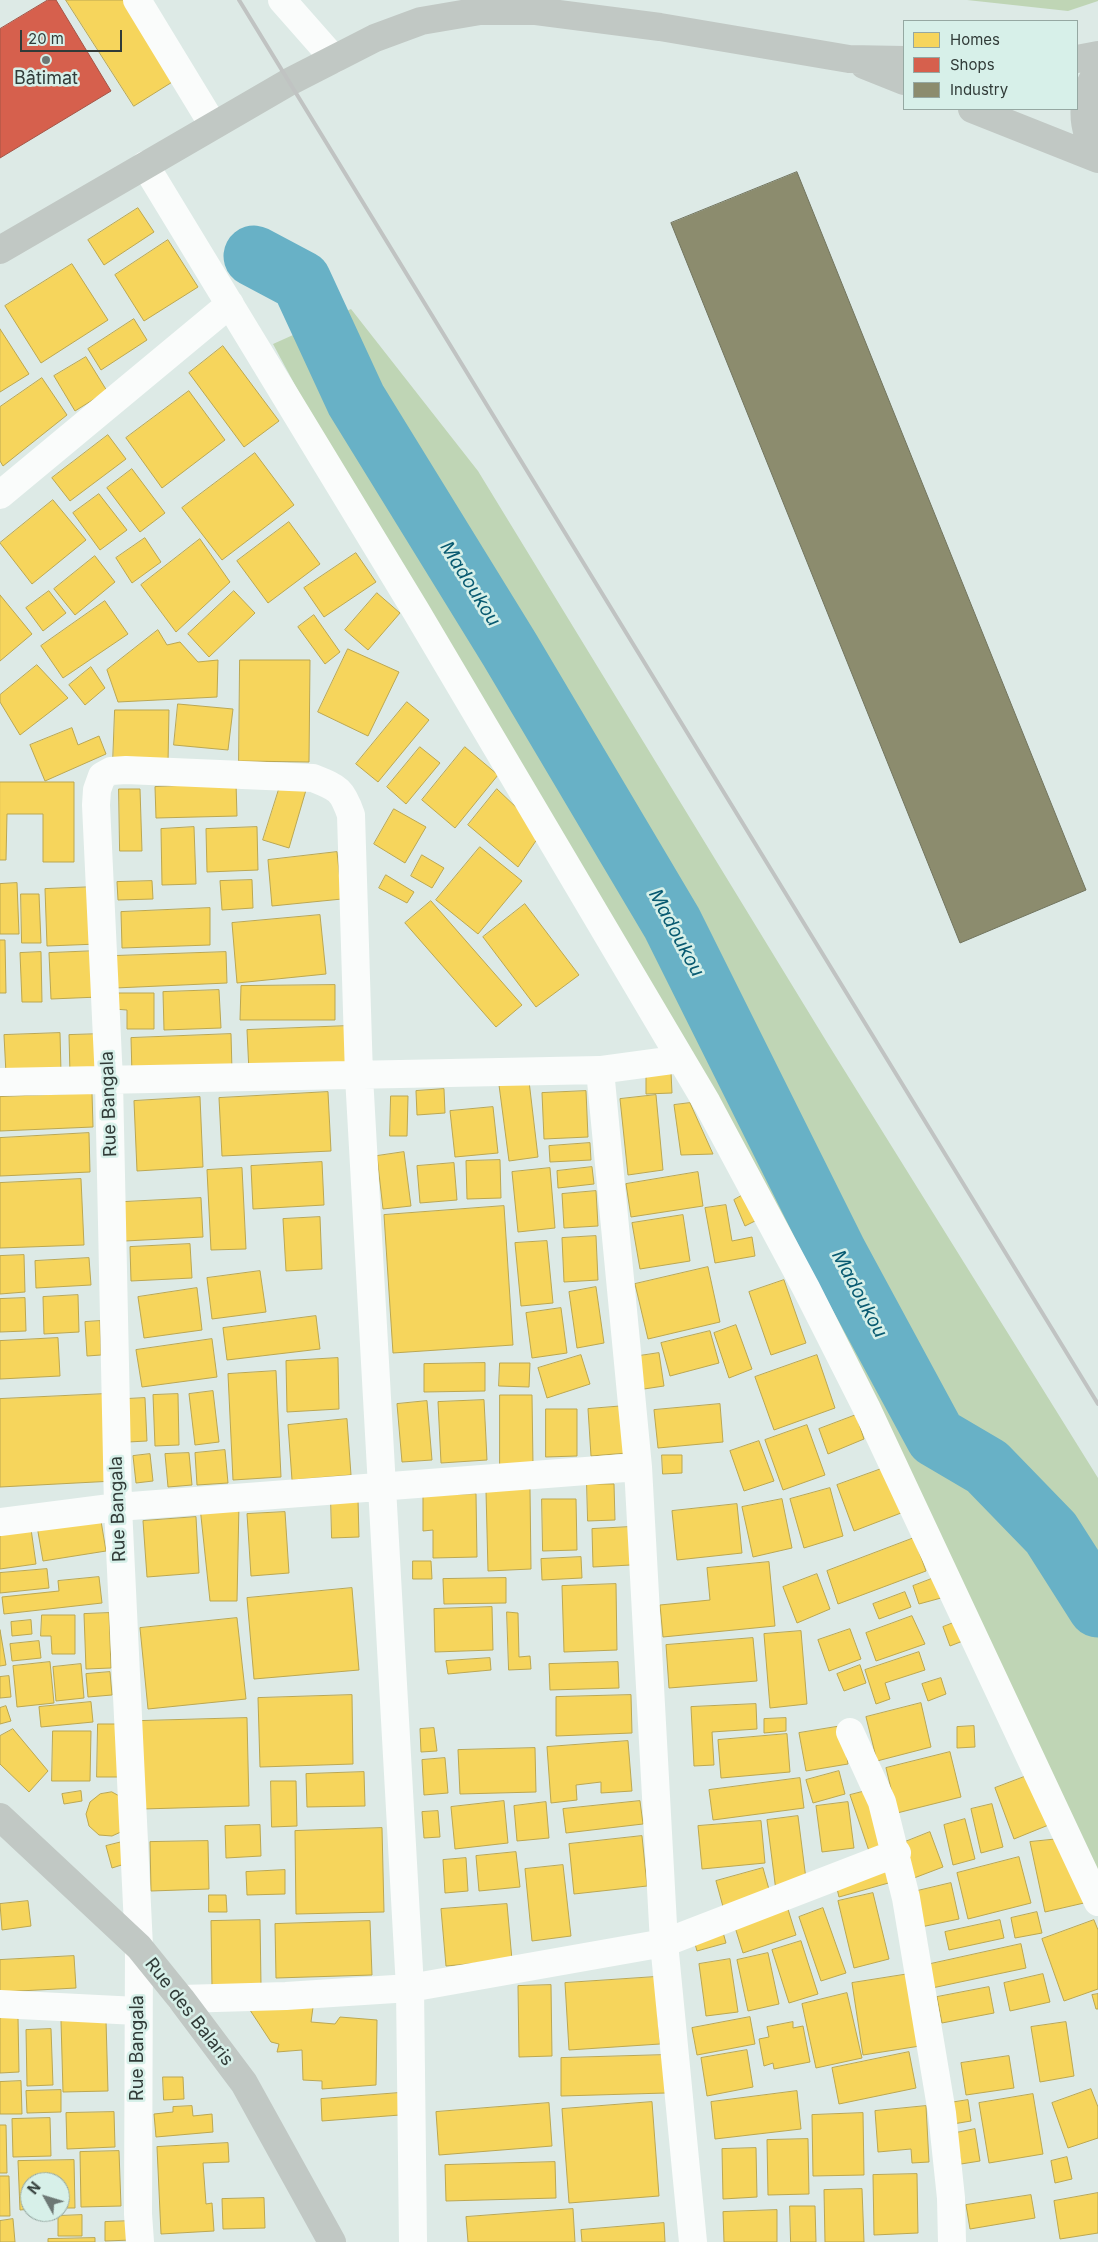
<!DOCTYPE html>
<meta charset="utf-8">
<style>
body{margin:0}
#map{position:relative;width:1098px;height:2242px;overflow:hidden;background:#ddeae6;font-family:Inter,sans-serif}
canvas{display:block}
.legend{position:absolute;left:903px;top:20px;width:175px;height:90px;box-sizing:border-box;background:#d7f0e9;border:1px solid #95a8a2;margin:0;padding:6px 9px;list-style:none;font-size:15px;color:#313b38}
.legend li{display:flex;align-items:center;gap:10px;height:25px}
.legend b{width:25px;border:1px solid #95a8a2}
.north{position:absolute;left:20px;top:2172px;width:50px;height:50px;box-sizing:border-box;background:#d7f0e9;border:1px solid #95a8a2;border-radius:50%;rotate:309deg;font-size:14px;font-weight:700;line-height:20px;text-align:center;color:#313b38}
.north::after{content:'';display:block;margin:auto;width:18px;height:22px;background:#6d7875;clip-path:polygon(50% 0,100% 100%,50% 72%,0 100%)}
.scale{position:absolute;left:20px;top:30px;width:102px;height:22px;box-sizing:border-box;border:2px solid #313b38;border-top:0;padding-left:6px;font-size:15px;line-height:18px;white-space:nowrap;color:#313b38;-webkit-text-stroke:4px #d7f0e9;paint-order:stroke}
</style>
<div id="map">
<canvas width="1098" height="2242"></canvas>
<ul class="legend">
<li><b style="height:14px;background:#f6d55c"></b>Homes</li>
<li><b style="height:14px;background:#d6604d"></b>Shops</li>
<li><b style="height:14px;background:#8c8c6e"></b>Industry</li>
</ul>
<div class="north">N</div>
<div class="scale">20 m</div>
</div>
<script>
const ctx = document.querySelector('canvas').getContext('2d');
ctx.lineJoin = 'round';
function paint(path, color) {
  ctx.fillStyle = color;
  ctx.fill(path, 'evenodd');
}
function trace(path, color, width, dash) {
  ctx.strokeStyle = color;
  ctx.lineWidth = width;
  ctx.lineCap = dash ? 'butt' : 'round';
  ctx.setLineDash(dash || []);
  ctx.stroke(path);
}
function write(font, color, halo, rows, align = 'center') {
  ctx.font = font + ' Inter,sans-serif';
  ctx.lineWidth = 5;
  ctx.setLineDash([]);
  ctx.textBaseline = 'middle';
  ctx.strokeStyle = halo;
  ctx.fillStyle = color;
  for (const [text, x, y, turn = 0] of rows) {
    ctx.save();
    ctx.translate(x, y);
    ctx.rotate((+turn || 0) * Math.PI / 180);
    ctx.textAlign = isNaN(turn) ? turn : align;
    if (halo) ctx.strokeText(text, 0, 0);
    ctx.fillText(text, 0, 0);
    ctx.restore();
  }
}
paint(new Path2D(`
 M967,0h131v1l-30,10z
 M351,309l127,162 350,573 270,434v424l-292,-614 -390,-677 -143,-267z`), '#bfd5b5');
const homes = new Path2D(`
 M66,0h60l51,79 -43,27z
 M138,208l16,24 -50,33 -16,-25z
 M168,240l30,47 -54,34 -29,-46z
 M72,264l36,56 -67,43 -36,-57z
 M134,319l13,21 -46,30 -13,-21z
 M0,329l29,45 -29,18z
 M223,346l56,75 -35,26 -55,-74z
 M86,357l21,34 -32,20 -21,-35z
 M42,378l25,37 -64,51 -3,-5v-54z
 M189,391l36,49 -63,48 -36,-50z
 M108,435l18,24 -56,42 -18,-23z
 M255,453l39,52 -72,55 -40,-52z
 M132,469l33,44 -25,19 -33,-44z
 M99,494l28,36 -27,20 -27,-37z
 M53,500l33,40 -54,44 -32,-41z
 M289,522l31,42 -52,39 -31,-42z
 M145,538l16,24 -29,21 -16,-25z
 M200,539l30,43 -54,50 -35,-47z
 M356,553l20,29 -52,35 -20,-29z
 M95,556l20,26 -40,33 -21,-26z
 M49,591l17,22 -23,18 -17,-23z
 M234,591l21,22 -46,44 -21,-23z
 M377,593l23,20 -32,37 -23,-20z
 M0,595l32,39 -32,27z
 M105,601l23,33 -65,44 -22,-32z
 M314,615l26,37 -15,12 -27,-37z
 M158,630l9,15 13,-3 18,20 20,-2 -1,37 -99,5 -11,-32z
 M348,649l51,23 -31,64 -50,-24z
 M240,660h70l-1,102 -70,-1z
 M37,665l31,33 -48,37 -20,-33v-7z
 M91,667l14,21 -20,17 -16,-20z
 M407,702l22,18 -51,62 -22,-18z
 M178,704l55,5 -5,41 -54,-5z
 M115,710h54l-1,54 -55,-1z
 M72,728l6,17 21,-9 7,18 -61,27 -15,-36z
 M420,747l20,16 -34,41 -19,-17z
 M465,747l33,28 -43,53 -33,-28z
 M0,782h74v80h-31v-48h-36l-1,46h-6z
 M236,783l1,33 -81,2 -1,-31z
 M281,783l25,7 -17,58 -26,-8z
 M119,789h21l2,62h-22z
 M497,789l45,43 -24,35 -50,-42z
 M394,809l32,18 -21,36 -31,-19z
 M194,827l2,57 -34,1 -1,-56z
 M257,827l1,43 -51,2 -1,-43z
 M480,847l42,34 -44,53 -42,-34z
 M337,852l5,47 -70,7 -4,-46z
 M422,855l22,13 -12,20 -21,-12z
 M386,875l28,17 -7,11 -28,-15z
 M252,880l1,28 -31,2 -2,-29z
 M152,881l1,18 -35,1 -1,-18z
 M17,883l2,51h-19v-50z
 M96,887l2,57 -51,2 -2,-57z
 M21,894h18l2,49h-19z
 M431,901l91,104 -26,22 -91,-104z
 M525,904l54,71 -43,32 -53,-70z
 M210,908v37l-88,3 -1,-36z
 M320,915l6,59 -89,9 -5,-60z
 M0,940h5l1,53h-6z
 M97,951l2,46 -48,2 -2,-46z
 M41,952l1,50h-20l-2,-49z
 M226,952l1,31 -112,5 -1,-32z
 M335,985v35h-95l1,-34z
 M219,990l2,38 -57,2 -1,-38z
 M113,993h41v36h-27v-19l-13,-1z
 M348,1026l1,42 -100,4 -2,-42z
 M60,1033l1,39 -55,2 -2,-39z
 M102,1034l1,39 -33,1 -1,-39z
 M231,1034l1,37 -100,4 -1,-37z
 M671,1072l1,21 -26,1v-20z
 M529,1081l9,76 -29,4 -10,-76z
 M444,1089l1,24 -28,2 -1,-24z
 M586,1091l2,46 -44,2 -2,-46z
 M328,1092l3,59 -109,5 -3,-58z
 M92,1093l1,34 -93,4v-34z
 M656,1095l7,75 -35,5 -8,-76z
 M391,1096h17l-1,40h-17z
 M200,1097l3,70 -66,4 -3,-70z
 M690,1103l23,51 -32,1 -7,-50z
 M493,1107l5,46 -43,4 -5,-46z
 M89,1133l1,39 -90,4v-38z
 M590,1143l1,17 -41,2 -1,-16z
 M404,1152l7,54 -28,3 -6,-53z
 M500,1160l1,38 -34,1 -1,-38z
 M322,1162l2,43 -71,4 -2,-43z
 M454,1163l3,37 -37,3 -3,-37z
 M592,1167l2,17 -36,4 -1,-17z
 M242,1168l4,81 -35,1 -4,-80z
 M550,1168l5,60 -37,4 -6,-60z
 M698,1172l5,34 -72,11 -5,-33z
 M81,1179l3,66 -84,3v-65z
 M596,1191l2,35 -34,2 -2,-34z
 M743,1195l12,26 -10,5 -11,-26z
 M201,1198l2,39 -78,4 -1,-39z
 M726,1205l6,36 20,-4 3,19 -40,7 -10,-55z
 M504,1206l9,139 -120,8 -9,-138z
 M683,1215l7,46 -50,8 -8,-46z
 M320,1217l2,52 -36,2 -3,-52z
 M596,1236l2,44 -34,2 -2,-44z
 M547,1241l6,62 -32,3 -6,-63z
 M190,1244l2,34 -61,3 -1,-34z
 M24,1255l1,37 -25,2v-38z
 M89,1258l2,27 -55,3 -1,-27z
 M708,1267l12,55 -72,17 -13,-55z
 M260,1271l6,41 -54,7 -5,-41z
 M784,1280l22,63 -35,12 -22,-63z
 M596,1287l8,56 -27,5 -8,-56z
 M197,1288l5,42 -58,8 -6,-41z
 M78,1295l1,37 -35,2 -1,-37z
 M25,1298l1,33 -26,1v-33z
 M561,1308l6,45 -35,5 -6,-45z
 M316,1316l4,33 -93,11 -4,-32z
 M100,1321l1,34 -14,1 -2,-34z
 M736,1325l16,44 -23,9 -15,-45z
 M710,1331l9,32 -49,13 -9,-33z
 M58,1338l2,38 -60,3v-38z
 M212,1339l5,38 -75,10 -6,-37z
 M659,1353l5,33 -20,3 -5,-33z
 M581,1355l9,29 -43,14 -9,-30z
 M817,1355l18,53 -61,22 -19,-53z
 M338,1358l1,51 -52,3 -1,-51z
 M485,1363v28l-61,1v-28z
 M500,1363h30l-1,24 -30,-1z
 M276,1371l5,106 -48,3 -5,-106z
 M213,1391l6,51 -24,3 -6,-51z
 M105,1394l9,87 -114,6v-88z
 M178,1394l1,51 -24,1 -2,-51z
 M500,1395h32l1,70h-33z
 M145,1398l2,43 -19,1 -2,-43z
 M484,1400l3,60 -46,3 -3,-61z
 M427,1401l5,59 -30,2 -5,-58z
 M720,1404l3,38 -65,6 -4,-38z
 M625,1406l2,47 -36,3 -3,-47z
 M546,1409h31v47l-31,1z
 M856,1415l8,24 -36,15 -9,-25z
 M347,1419l4,56 -59,5 -4,-55z
 M807,1425l18,50 -42,15 -18,-50z
 M759,1441l15,40 -30,10 -14,-40z
 M225,1450l3,33 -31,2 -2,-32z
 M189,1453l3,32 -24,2 -3,-33z
 M150,1454l3,27 -17,2 -3,-27z
 M662,1455h20v18l-19,1z
 M884,1468l17,45 -47,18 -17,-46z
 M587,1484h27l1,36 -27,1z
 M830,1488l13,48 -39,12 -14,-49z
 M530,1489l1,80 -43,2 -2,-80z
 M476,1494l1,63 -44,1v-28l-10,1v-35z
 M331,1499h27l1,38 -27,1z
 M542,1499h34l1,51 -34,1z
 M782,1499l10,49 -39,9 -11,-50z
 M239,1504l-2,97h-27l-10,-94z
 M737,1504l5,49 -65,7 -5,-49z
 M285,1512l4,61 -38,3 -4,-62z
 M100,1515l6,36 -63,10 -6,-35z
 M196,1517l3,56 -52,4 -4,-56z
 M630,1527l1,38 -38,2 -1,-38z
 M31,1529l5,35 -36,5v-35z
 M914,1538l12,33 -88,33 -11,-33z
 M581,1557l1,21 -40,2 -1,-21z
 M413,1561h18l1,18h-19z
 M769,1562l6,64 -112,11 -3,-32 50,-5 -3,-32z
 M47,1569l2,19 -49,5v-20z
 M817,1574l13,35 -33,14 -14,-36z
 M99,1577l3,26 -98,11 -2,-17 57,-6 -1,-10z
 M506,1578v25l-62,1 -1,-25z
 M934,1578l7,20 -22,6 -6,-18z
 M616,1584l1,66 -53,2 -2,-66z
 M352,1588l7,82 -105,9 -7,-81z
 M905,1592l6,15 -32,12 -6,-15z
 M492,1607l1,43 -58,2 -1,-43z
 M507,1612l11,1 1,44 11,-1 1,13 -22,1z
 M109,1613l2,55 -25,1 -2,-55z
 M42,1615h33v39h-23l-1,-18h-10z
 M912,1616l13,28 -49,17 -10,-28z
 M237,1618l9,81 -98,10 -8,-81z
 M31,1620l1,14 -20,2 -1,-14z
 M961,1620l7,19 -18,7 -7,-19z
 M850,1629l11,30 -32,12 -11,-31z
 M0,1630l6,35 -6,1z
 M801,1631l6,73 -37,4 -6,-74z
 M753,1638l4,43 -88,7 -3,-43z
 M39,1641l2,17 -29,3 -2,-17z
 M919,1652l6,18 -40,13 5,16 -14,5 -11,-34z
 M490,1658l1,12 -43,4 -2,-13z
 M50,1662l4,41 -37,4 -4,-41z
 M618,1662l1,26 -69,2 -1,-26z
 M81,1664l3,34 -28,3 -3,-34z
 M860,1665l6,18 -22,8 -7,-17z
 M110,1672l2,23 -24,2 -2,-23z
 M9,1676l2,21 -11,1v-21z
 M941,1678l5,16 -18,7 -6,-17z
 M352,1695l1,69 -93,3 -2,-69z
 M631,1695l1,38 -76,3v-39z
 M91,1702l2,20 -52,5 -2,-20z
 M921,1703l10,44 -54,14 -11,-44z
 M756,1704l1,25 -45,3 2,33 -20,1 -3,-59z
 M6,1706l5,15 -11,3v-16z
 M247,1718l2,88 -107,3 -2,-88z
 M786,1718v13l-22,2v-14z
 M98,1724h25l-1,53h-25z
 M842,1726l6,38 -42,7 -7,-38z
 M974,1726l1,21 -18,1v-21z
 M434,1728l3,23 -16,1 -1,-23z
 M13,1729l35,42 -19,21 -29,-28v-28z
 M53,1731h38l-1,50h-38z
 M787,1734l3,38 -69,6 -3,-38z
 M628,1741l4,50 -31,2v-11l-25,3 1,15 -26,3 -4,-56z
 M535,1748l1,44 -76,2 -2,-44z
 M950,1752l11,45 -64,16 -11,-45z
 M445,1758l3,35 -24,2 -2,-35z
 M839,1771l6,23 -32,9 -7,-23z
 M364,1772l1,34 -58,1 -1,-33z
 M1032,1774l19,50 -37,15 -19,-51z
 M800,1778l4,30 -91,12 -4,-30z
 M271,1781h25l1,45 -25,1z
 M870,1790l20,58 -20,6 -20,-59z
 M81,1791l1,10 -18,3 -2,-10z
 M112,1792l11,6v33l-11,5 -13,-1 -10,-9 -3,-12 4,-12 10,-8z
 M504,1801l4,42 -53,6 -4,-42z
 M640,1801l3,23 -77,9 -3,-24z
 M546,1802l3,36 -32,3 -3,-35z
 M848,1802l6,46 -32,4 -6,-46z
 M992,1804l11,43 -22,6 -10,-44z
 M438,1811l2,26 -16,1 -2,-26z
 M798,1816l9,71 -31,4 -9,-71z
 M965,1819l10,40 -22,6 -9,-40z
 M761,1821l4,42 -63,6 -4,-43z
 M260,1825l1,31 -35,2 -1,-32z
 M382,1828l2,84 -88,2 -1,-83z
 M930,1832l13,35 -29,11 -14,-34z
 M642,1836l5,50 -73,8 -5,-50z
 M1059,1839l25,64 -39,9 -15,-70z
 M208,1841l1,48 -58,2 -1,-49z
 M122,1842l6,21 -16,5 -6,-22z
 M516,1852l4,35 -41,4 -3,-35z
 M1019,1857l12,46 -63,16 -11,-46z
 M466,1858l2,33 -23,2 -2,-33z
 M886,1862l6,20 -53,15 -4,-17z
 M563,1865l8,71 -39,5 -7,-72z
 M763,1868l9,32 -47,14 -9,-33z
 M285,1870v24l-38,1 -1,-23z
 M951,1883l8,36 -38,8 -8,-35z
 M873,1893l16,66 -35,9 -16,-67z
 M209,1895h17l1,17h-18z
 M28,1901l3,25 -29,4 -2,-26z
 M507,1904l5,56 -66,6 -5,-57z
 M787,1906l9,29 -53,18 -9,-29z
 M823,1908l23,65 -25,8 -22,-64z
 M1037,1912l5,21 -27,5 -4,-20z
 M260,1920l1,65 -49,2 -1,-66z
 M1000,1920l4,18 -55,12 -4,-18z
 M1094,1920l4,10v59l-34,12 -22,-62z
 M370,1921l2,54 -96,3 -1,-54z
 M721,1925l5,18 -29,8 -5,-18z
 M801,1941l17,53 -29,9 -17,-53z
 M1021,1944l5,24 -94,20 -6,-23z
 M768,1953l11,51 -31,7 -11,-51z
 M74,1956l2,32 -76,4v-32z
 M730,1959l8,53 -32,4 -7,-52z
 M909,1974l11,72 -57,9 -11,-72z
 M1043,1974l7,28 -40,9 -6,-28z
 M655,1977l5,67 -91,6 -4,-67z
 M551,1985l1,71 -33,1 -1,-71z
 M989,1987l5,26 -52,10 -5,-26z
 M847,1993l15,65 -46,10 -14,-64z
 M1098,1994v15h-2l-4,-14z
 M314,2000l-3,22 24,2 5,-7 37,3 -1,65 -54,4v-8l-19,-1 -1,-30 -25,2 2,-8 -8,-2 -25,-38z
 M18,2017l1,55 -19,1v-55z
 M750,2017l5,27 -58,11 -5,-27z
 M106,2020l2,71 -45,1 -2,-71z
 M793,2022v6l10,-2 7,36 -36,7 -1,-6 -9,3 -5,-27 10,-2 -2,-10z
 M1066,2022l8,54 -34,6 -9,-55z
 M51,2029l2,56 -26,1 -1,-56z
 M747,2050l6,37 -46,9 -6,-38z
 M909,2052l7,36 -77,16 -7,-36z
 M665,2055l1,38 -105,3v-38z
 M1009,2056l5,32 -48,7 -5,-32z
 M163,2077h20l1,22 -20,1z
 M21,2081l1,33h-22v-32z
 M1091,2089l7,18v31l-30,10 -16,-45z
 M61,2090v22l-34,1 -1,-22z
 M797,2091l4,38 -86,10 -4,-37z
 M399,2093l1,22 -78,6 -1,-22z
 M1033,2094l10,60 -54,9 -10,-60z
 M968,2100l3,21 -18,3 -4,-21z
 M652,2102l7,94 -90,7 -7,-94z
 M549,2103l3,43 -113,9 -3,-43z
 M192,2106l1,10 19,-2 1,18 -57,5 -2,-23 19,-2v-5z
 M926,2106l3,56 -17,1 -1,-14 -33,3 -3,-41z
 M114,2112l1,35 -48,2 -1,-36z
 M863,2113l1,62 -51,1 -1,-61z
 M50,2118l1,38 -38,1 -1,-38z
 M0,2125h6l1,48h-7z
 M975,2129l5,32 -19,3 -5,-31z
 M808,2139l1,55 -41,1 -1,-55z
 M228,2143l1,19 -26,1 3,41 6,-1 2,28 -53,3 -4,-87z
 M756,2148l1,49 -34,2 -1,-50z
 M119,2151l2,55 -40,1 -1,-55z
 M1067,2157l5,22 -17,4 -4,-22z
 M74,2160l1,48h-15v-26h-30v27l-10,1 -2,-49z
 M555,2162l1,36 -110,3 -1,-36z
 M917,2174l1,59 -44,2 -1,-60z
 M0,2176h9l1,40h-10z
 M862,2189l2,53h-39l-1,-52z
 M1098,2193v40l-38,6 -6,-38z
 M1031,2195l4,23 -65,11 -4,-24z
 M264,2198l1,30 -42,1 -1,-30z
 M790,2206h25l1,36h-25z
 M573,2209l2,33h-107l-2,-25z
 M777,2210v32h-53l-1,-30z
 M82,2215v21h-24v-20z
 M13,2219l2,23h-15v-21z
 M132,2221v19l-27,1v-19z
 M664,2223l1,19h-83l-1,-12z
 M95,2238v4h-47v-3z`);
paint(homes, '#f6d55c');
trace(homes, '#bba751', 1);
const shops = new Path2D(`
 M48,0h8l55,91 -111,67v-129z`);
paint(shops, '#d6604d');
trace(shops, '#a45547', 1);
const industry = new Path2D(`
 M797,172l289,718 -126,53 -289,-720z`);
paint(industry, '#8c8c6e');
trace(industry, '#71745e', 1);
trace(new Path2D(`
 M254,256l47,25 55,119 154,250 162,273 165,331 99,183 51,30 64,66 47,74`), '#68b1c6', 61);
trace(new Path2D(`
 M137,0l76,125
 M282,0l52,59
 M145,165l271,446 291,492 99,185 60,119 232,495
 M0,495l230,-191
 M681,1059l-81,11 38,397 26,476 29,299
 M0,1082l600,-12
 M0,1522l118,-15 520,-40
 M850,1732l32,70 24,96 36,215 9,85 1,44
 M181,1999l105,-3 124,-8 254,-45 233,-90
 M0,2004l137,7
 M140,2242l-2,-28 1,-267 -21,-440 -9,-426 -13,-276 1,-15 5,-14 9,-5 15,-1 187,8c25,10 29,11 38,37l8,261 51,912 3,254`), '#fafcfb', 28);
trace(new Path2D(`
 M1077,59l21,-4
 M864,65l40,16
 M1098,71c-17,23 -19,58 0,81
 M972,109l126,50
 M0,250l289,-168 86,-44 46,-17 59,-10h56l124,16 189,32 55,1
 M0,1817l139,130 42,52 63,84 88,159`), '#c1c8c4', 28);
trace(new Path2D(`
 M239,0l859,1404`), '#c0c3c2', 4);
for (const [x, y, r, color] of [
 [46,60,5,"#6d7875"]
]) {
  const dot = new Path2D();
  dot.arc(x, y, r, 0, 2 * Math.PI);
  ctx.fillStyle = color;
  ctx.fill(dot);
  trace(dot, '#d7f0e9', 2);
}
write('18px', '#313b38', '#d7f0e9', [
 ["Bâtimat",46,79]
]);
write('18px', '#313b38', '#d7f0e9', [
 ["Rue Bangala",109,1104,-92],
 ["Rue Bangala",118,1509,-92],
 ["Rue des Balaris",189,2012,52],
 ["Rue Bangala",138,2048,-90]
]);
write('italic 19px', '#085a71', '#d7f0e9', [
 ["Madoukou",470,584,58],
 ["Madoukou",676,933,62],
 ["Madoukou",859,1294,62]
]);
</script>
